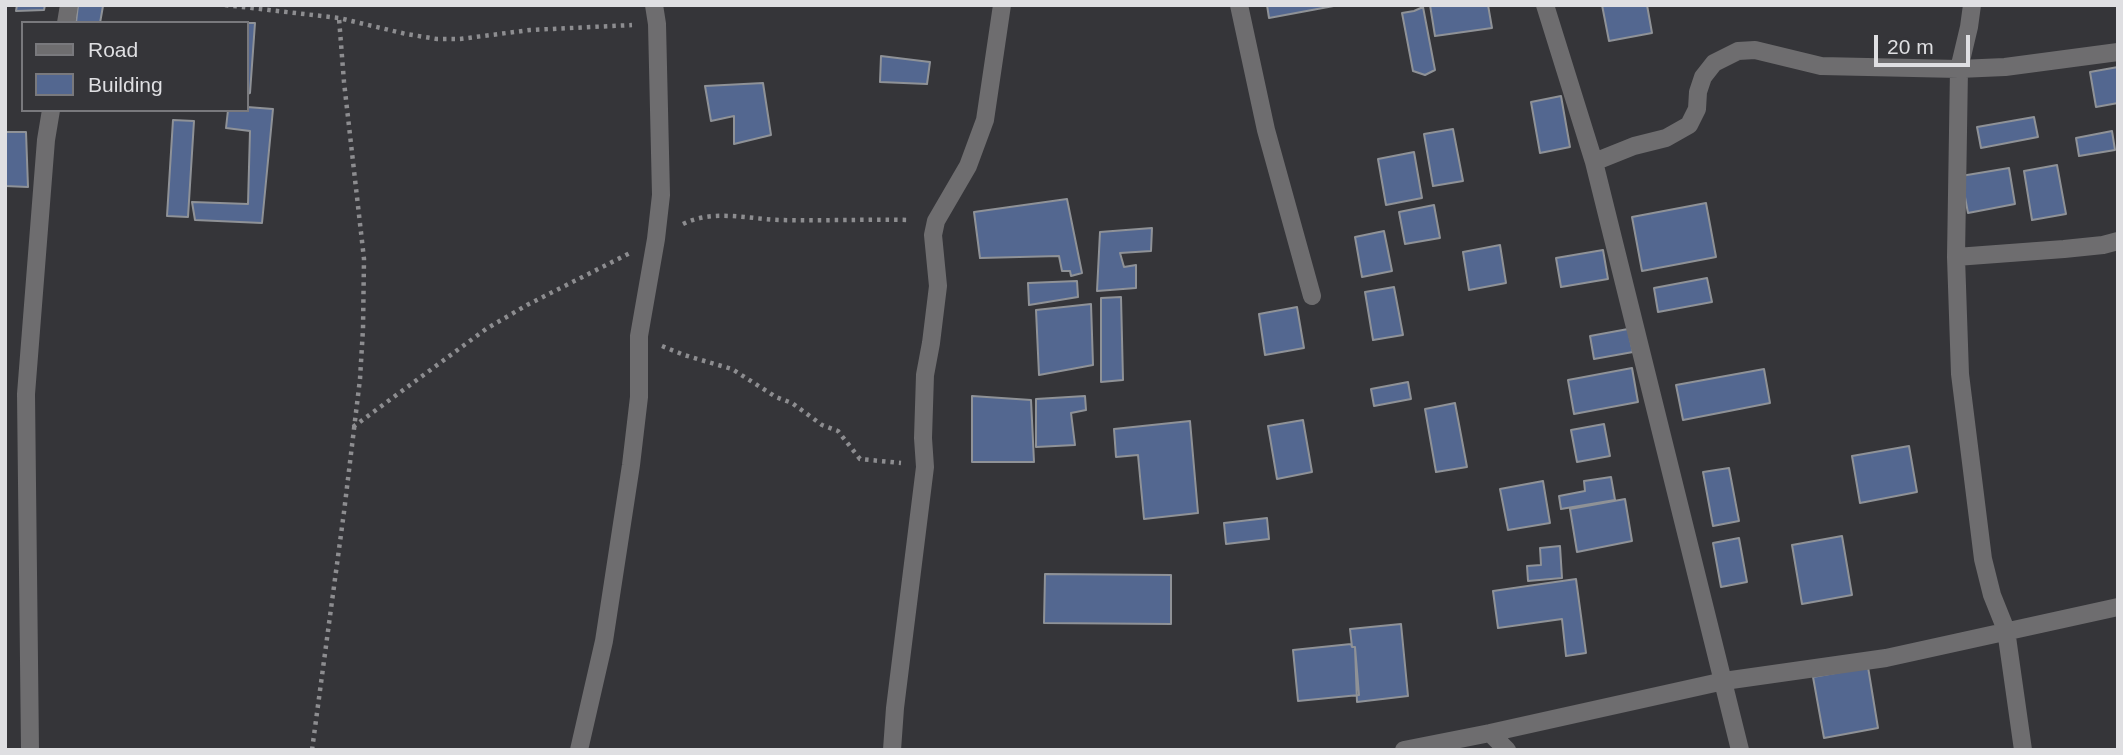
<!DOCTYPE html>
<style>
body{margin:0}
#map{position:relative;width:2123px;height:755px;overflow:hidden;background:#353539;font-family:Helvetica,sans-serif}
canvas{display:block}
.frame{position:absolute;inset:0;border:7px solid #dfdfe2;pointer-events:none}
.legend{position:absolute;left:21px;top:21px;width:228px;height:91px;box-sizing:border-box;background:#353539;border:2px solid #79797d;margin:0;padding:9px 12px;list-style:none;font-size:21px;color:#dfdfe2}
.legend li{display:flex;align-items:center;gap:14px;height:35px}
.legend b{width:35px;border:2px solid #79797d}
.scale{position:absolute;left:1874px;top:35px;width:96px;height:32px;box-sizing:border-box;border:4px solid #dfdfe2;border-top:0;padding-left:9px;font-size:21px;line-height:24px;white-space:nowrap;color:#dfdfe2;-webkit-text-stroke:5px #353539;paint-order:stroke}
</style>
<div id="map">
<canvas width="2123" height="755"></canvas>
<div class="frame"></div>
<ul class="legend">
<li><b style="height:9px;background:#6e6d6f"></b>Road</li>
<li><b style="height:19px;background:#536790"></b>Building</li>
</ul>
<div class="scale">20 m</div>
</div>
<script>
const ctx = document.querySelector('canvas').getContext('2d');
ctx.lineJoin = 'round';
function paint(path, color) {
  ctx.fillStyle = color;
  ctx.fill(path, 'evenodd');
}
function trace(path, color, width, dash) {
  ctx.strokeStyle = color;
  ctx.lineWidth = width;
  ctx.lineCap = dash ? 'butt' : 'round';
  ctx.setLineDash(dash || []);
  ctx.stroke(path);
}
const building = new Path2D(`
 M17,5h28l-1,5 -28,1z
 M78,5l25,1 -3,17h-24z
 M1267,5h72l-70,13z
 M1430,5h58l4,23 -57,8z
 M1602,5h45l5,28 -43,8z
 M1423,7l12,63 -10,5 -12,-4 -11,-58 12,-2z
 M247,23h8l-5,70 -3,1z
 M881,56l49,6 -3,22 -47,-2z
 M2118,67v36l-22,4 -6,-35z
 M763,83l8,52 -37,9v-28l-23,5 -6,-35z
 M1561,96l9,51 -30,6 -9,-51z
 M247,107l26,2 -11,114 -67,-3 -3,-18 56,2 2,-73 -24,-3 2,-18h19z
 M2034,117l4,20 -57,11 -4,-21z
 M173,120l21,1 -6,96 -21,-1z
 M1453,129l10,52 -30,5 -9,-52z
 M2112,131l3,19 -36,6 -3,-18z
 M5,132h21l2,55 -23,-1z
 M1414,152l8,46 -36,7 -8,-46z
 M2057,165l9,49 -34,6 -8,-49z
 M2009,168l6,36 -47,9 -7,-37z
 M1067,199l15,74 -11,3 -1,-5h-8l-3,-15 -79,2 -6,-46z
 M1706,203l10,54 -74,14 -10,-54z
 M1434,205l6,33 -35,6 -6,-32z
 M1152,228l-1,23 -31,2 4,14 12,-2v23l-39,3 3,-59z
 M1384,231l8,40 -30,6 -7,-40z
 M1500,245l6,38 -37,7 -6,-38z
 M1603,250l5,29 -47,8 -5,-29z
 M1707,278l5,24 -54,10 -4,-24z
 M1077,281l1,16 -49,8 -1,-22z
 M1394,287l9,48 -30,5 -8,-48z
 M1121,297l2,83 -22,2v-84z
 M1091,304l2,61 -54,10 -3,-65z
 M1297,307l7,41 -39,7 -6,-41z
 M1628,329l5,23 -39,7 -4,-23z
 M1632,368l6,34 -64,12 -6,-34z
 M1764,369l6,34 -87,17 -7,-35z
 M1408,382l3,17 -37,7 -3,-17z
 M972,396l59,4 3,62h-62z
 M1085,396l1,14 -15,3 4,32 -39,2v-48z
 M1455,403l12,64 -31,5 -11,-63z
 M1303,420l9,52 -35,7 -9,-53z
 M1190,421l8,92 -54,6 -6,-64 -22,2 -2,-28z
 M1604,424l6,32 -33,6 -6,-32z
 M1909,446l8,46 -57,11 -8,-47z
 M1729,468l10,53 -26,5 -10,-54z
 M1611,477l4,23 -54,9 -2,-13 26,-5 -1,-10z
 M1543,481l7,42 -42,7 -8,-41z
 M1625,499l7,42 -55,11 -7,-43z
 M1267,518l2,21 -43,5 -2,-21z
 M1842,536l10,59 -50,9 -10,-59z
 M1739,538l8,44 -26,5 -8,-44z
 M1560,546l2,32 -34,3 -1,-15 14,-1 -1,-17z
 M1045,574l126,1v49l-127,-1z
 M1576,579l10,74 -20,3 -4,-37 -64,9 -5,-37z
 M1401,624l7,72 -51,6 -2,-55h-3l-2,-18z
 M1351,644l1,3h3l4,48 -61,6 -5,-51z
 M1868,667l10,61 -54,10 -11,-61z`);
paint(building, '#536790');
trace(building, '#8f9297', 2);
trace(new Path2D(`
 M225,5l114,13 67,16 31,5h23l70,-9 102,-5
 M683,224c30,-15 65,-5 97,-4 44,1 87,-1 131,0
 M662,346l22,9 48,14 44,28 16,6 30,22 16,6 22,28 41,4
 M353,427l133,-98 41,-24 103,-52
 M312,750l32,-238 16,-133 3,-50 1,-70 -20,-177 -5,-64`), '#8d8d90', 4.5, [3.5, 5]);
trace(new Path2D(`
 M1239,5l27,125 46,166
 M1545,5l49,157 146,588
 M1972,5l-3,22 -10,42 -3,188 4,117 23,185 9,36 14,35 17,120
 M66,23l3,-18
 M1594,162l40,-16 32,-8 23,-13 8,-16 1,-17 5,-15 11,-14 24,-12 17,-1 66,16 138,3 46,-2 113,-15
 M1956,257l108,-8 39,-4 15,-4
 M1490,733l17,17
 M30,750l-4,-356 20,-254 5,-30
 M579,750l25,-109 27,-176 8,-68v-61l17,-97 5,-44 -4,-171 -3,-19
 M892,750l3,-42 30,-241 -2,-29 2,-63 6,-32 7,-57 -5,-51 3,-14 32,-55 17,-46 17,-115
 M1404,750l86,-17 234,-52 162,-23 232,-51`), '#6e6d6f', 18);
</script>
